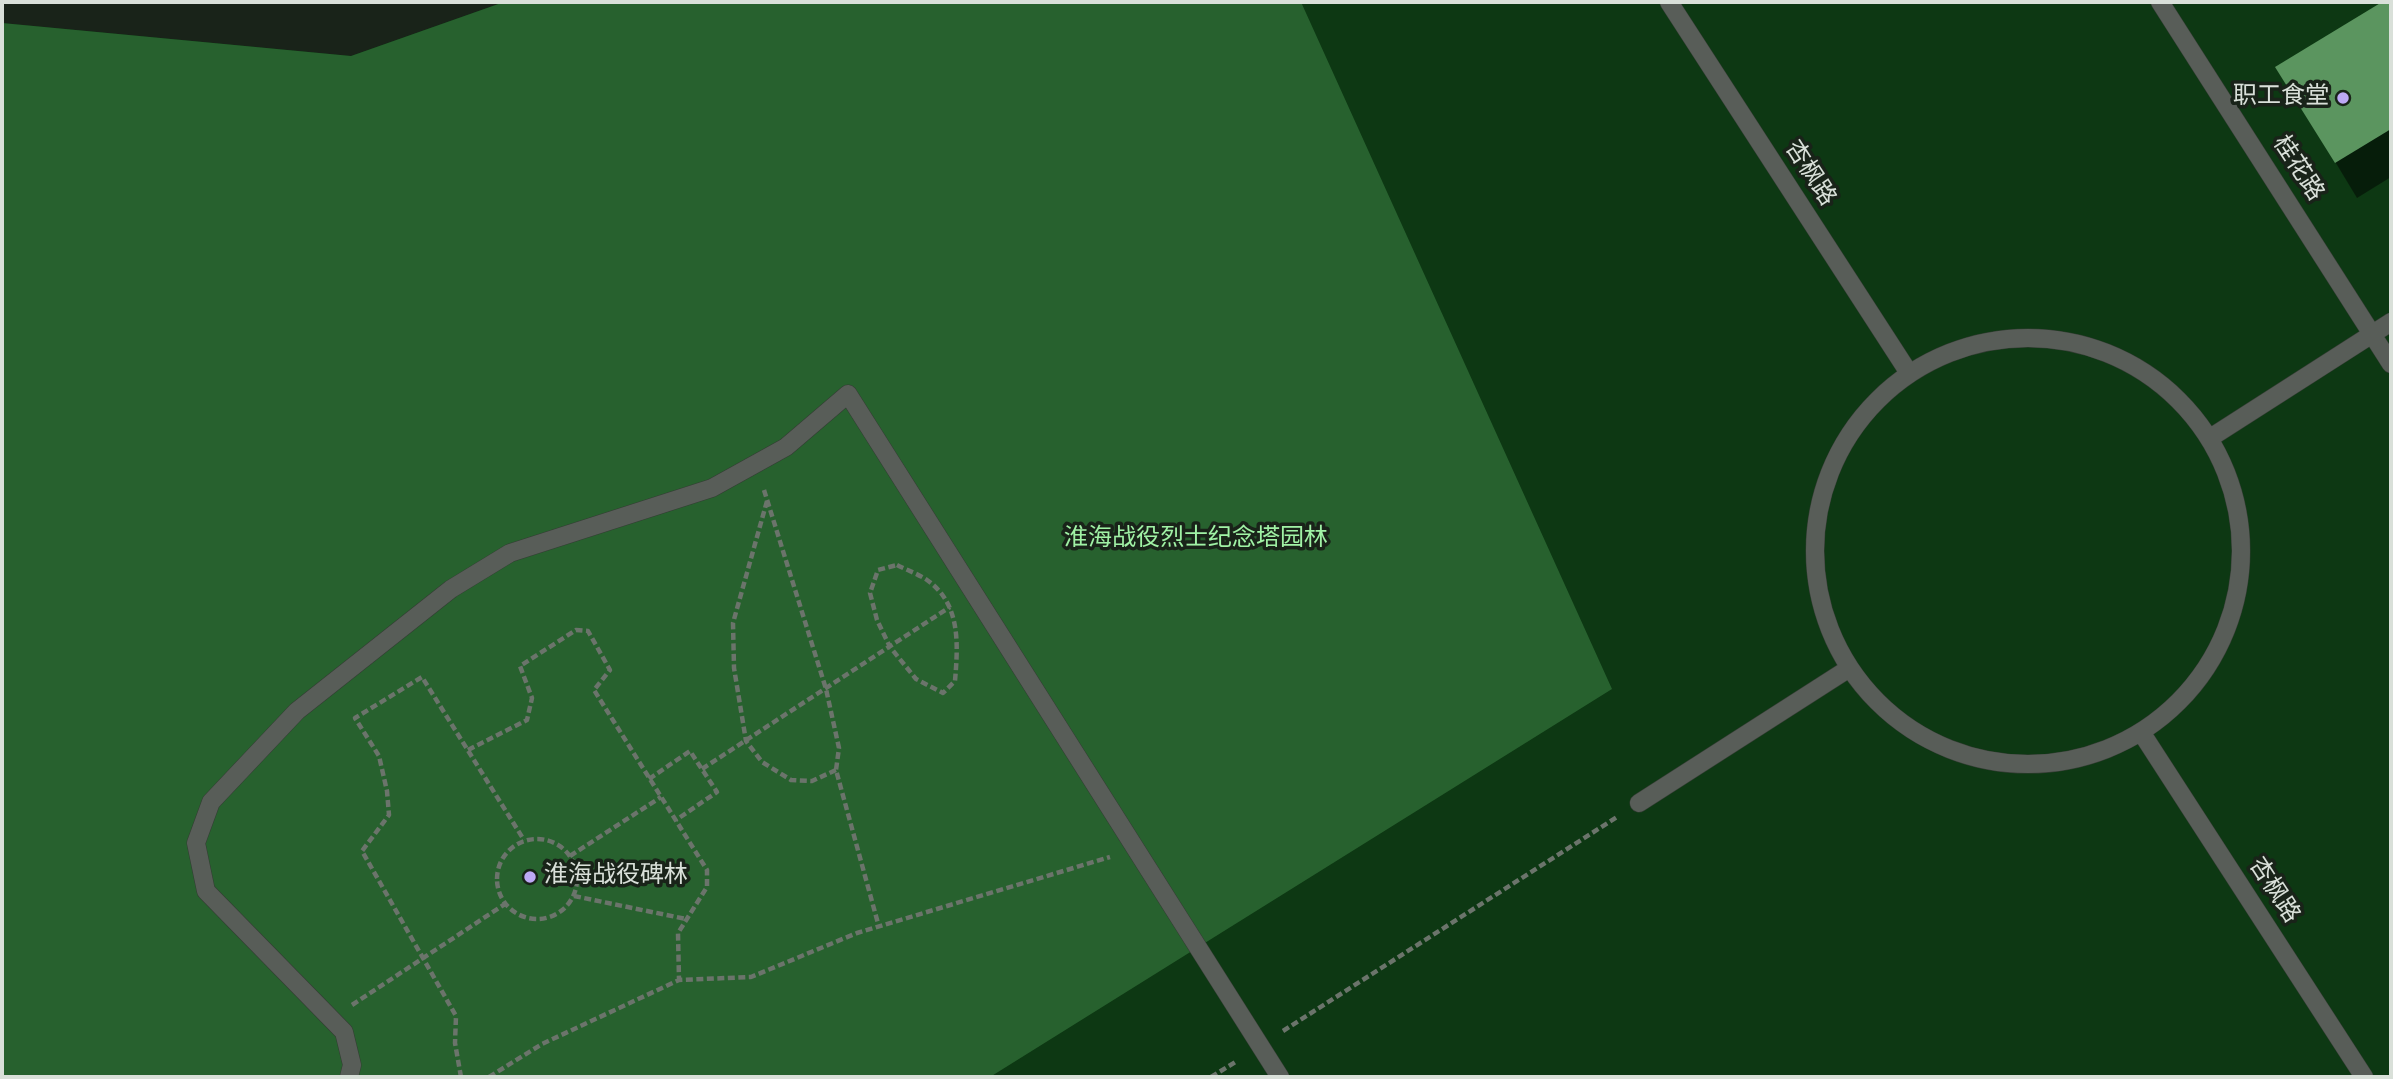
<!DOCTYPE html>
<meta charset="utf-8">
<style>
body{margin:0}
#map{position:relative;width:2393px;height:1079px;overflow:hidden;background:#192319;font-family:"Source Sans 3",sans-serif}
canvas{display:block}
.frame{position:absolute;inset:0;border:4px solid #d9e0d9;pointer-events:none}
</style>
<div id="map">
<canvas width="2393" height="1079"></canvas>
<div class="frame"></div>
</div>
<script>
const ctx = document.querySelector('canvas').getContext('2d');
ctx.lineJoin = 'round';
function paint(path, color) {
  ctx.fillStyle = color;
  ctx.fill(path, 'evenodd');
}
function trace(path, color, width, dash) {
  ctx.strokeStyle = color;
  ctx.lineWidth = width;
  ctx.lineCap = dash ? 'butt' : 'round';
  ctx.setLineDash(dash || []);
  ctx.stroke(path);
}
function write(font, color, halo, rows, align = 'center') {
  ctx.font = font + ' "Source Sans 3","Noto Sans SC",sans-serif';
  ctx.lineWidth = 7;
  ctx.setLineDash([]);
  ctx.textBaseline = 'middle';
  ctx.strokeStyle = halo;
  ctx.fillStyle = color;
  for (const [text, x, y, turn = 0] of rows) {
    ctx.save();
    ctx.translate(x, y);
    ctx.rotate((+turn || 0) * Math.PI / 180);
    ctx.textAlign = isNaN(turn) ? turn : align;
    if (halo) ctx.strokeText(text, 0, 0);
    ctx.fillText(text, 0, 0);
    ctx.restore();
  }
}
paint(new Path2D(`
 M504,2h1887v1075h-2389v-1054l349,33z`), '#0d3813');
paint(new Path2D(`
 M504,2h797l311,687 -622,388h-988v-1054l349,33z`), '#27612e');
paint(new Path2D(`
 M2385,2h6v175l-34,21 -79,-131z`), '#0007');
paint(new Path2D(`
 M2382,2h9v127l-56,34 -60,-96z`), '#5b955f');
const lane = new Path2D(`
 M1669,2l240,371
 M2160,2l231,362
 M1815 551a213 213 0 1 1 426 0a213 213 0 1 1-426 0Z
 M2210,438l181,-116
 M2141,732l223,345
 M1639,803l209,-134
 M349,1077l3,-12 -8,-33 -138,-141 -10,-48 15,-41 86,-91 154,-122 59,-36 202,-65 74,-41 62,-53 432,683`);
trace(lane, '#343d34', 19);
trace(new Path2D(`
 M764,490l62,199 13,59 -3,22 43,157
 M767,501l-34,122 1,45 12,73 16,21 29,18 21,1 24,-11
 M897,565c10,5 21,9 30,15 34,24 31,64 28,101l-12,12 -27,-14 -26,-32 -13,-27 -7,-27 8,-23z
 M468,750l59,-30 5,-22 -12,-32 56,-36 12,1 22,39 -16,20 113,180v17l-29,46 1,47
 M702,769l248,-162
 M649,779l41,-28 27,41 -41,28
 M497 879a40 40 0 1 1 80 0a40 40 0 1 1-80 0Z
 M570,856l91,-59
 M574,896l112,23
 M352,1005l153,-101
 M1283,1031l334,-214
 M461,1077l-6,-34 1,-27 -94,-165 27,-36 -2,-24 -8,-35 -24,-38 67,-41 102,163
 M489,1077l53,-33 137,-64 72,-3 106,-44 253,-76
 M1211,1077l26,-16`), '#6b746b', 4.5, [7, 3.5]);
trace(lane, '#585d58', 18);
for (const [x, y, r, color] of [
 [2343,98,7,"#bda9f5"],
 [530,877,7,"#bda9f5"]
]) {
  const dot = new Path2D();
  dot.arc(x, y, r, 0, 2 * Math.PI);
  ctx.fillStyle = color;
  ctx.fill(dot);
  trace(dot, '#192319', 2.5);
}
write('24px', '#d9e0d9', '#192319', [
 ["职工食堂",2329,98],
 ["淮海战役碑林",544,877,"left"]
], 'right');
write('24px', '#d9e0d9', '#192319', [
 ["桂花路",2297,169,57],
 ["杏枫路",1809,174,57],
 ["杏枫路",2273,891,57]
]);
write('24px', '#a0f2a5', '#192319', [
 ["淮海战役烈士纪念塔园林",1196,540]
]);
</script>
